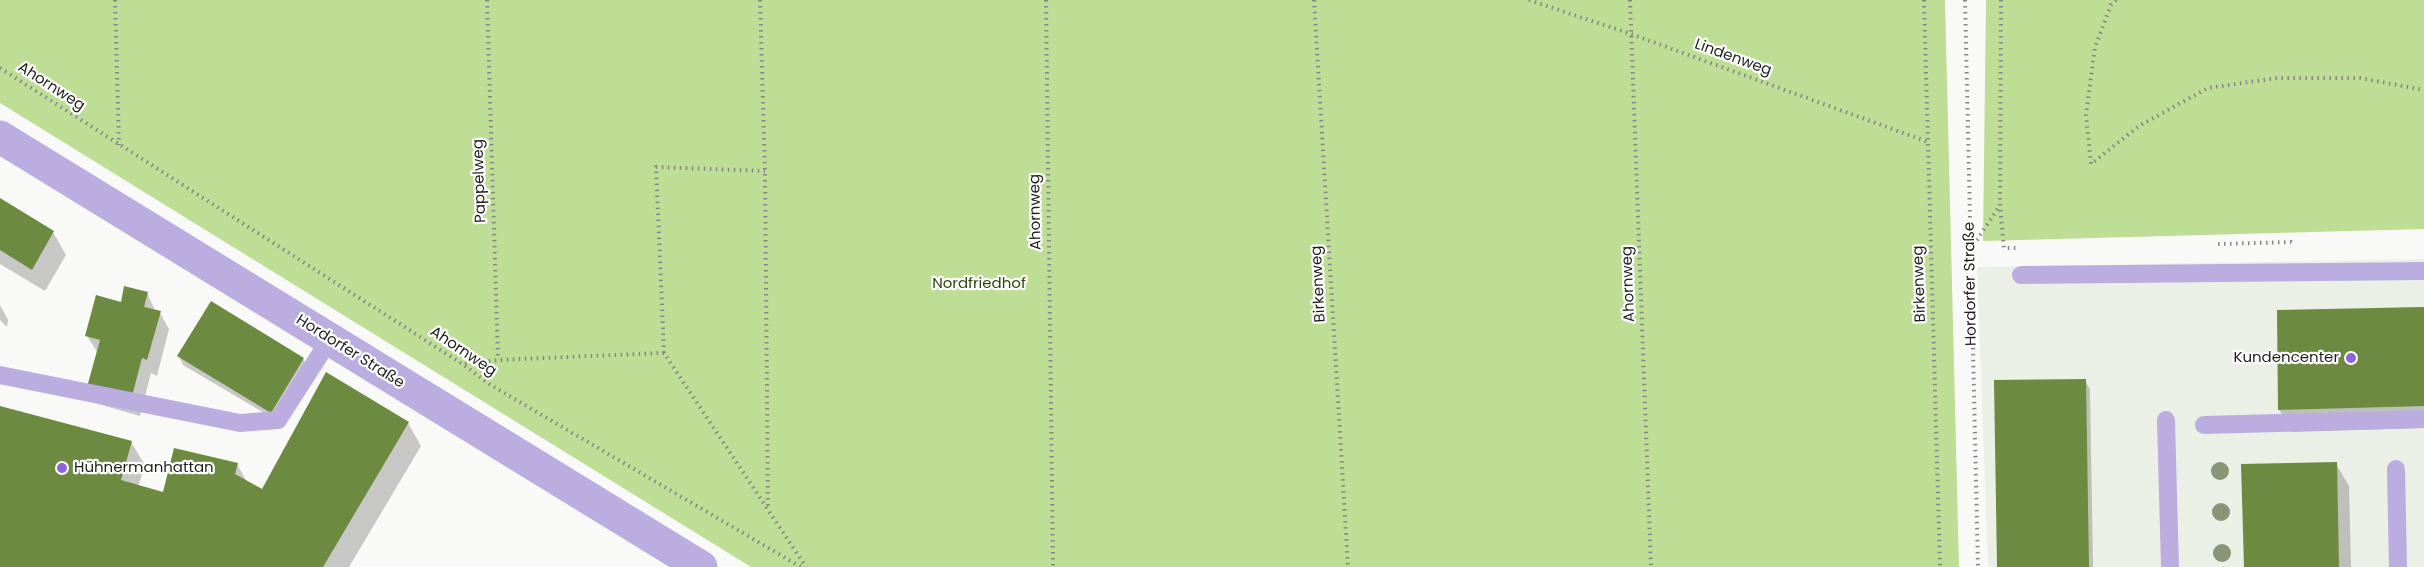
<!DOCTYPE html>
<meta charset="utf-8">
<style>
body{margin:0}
canvas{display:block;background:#f9faf7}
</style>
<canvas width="2424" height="567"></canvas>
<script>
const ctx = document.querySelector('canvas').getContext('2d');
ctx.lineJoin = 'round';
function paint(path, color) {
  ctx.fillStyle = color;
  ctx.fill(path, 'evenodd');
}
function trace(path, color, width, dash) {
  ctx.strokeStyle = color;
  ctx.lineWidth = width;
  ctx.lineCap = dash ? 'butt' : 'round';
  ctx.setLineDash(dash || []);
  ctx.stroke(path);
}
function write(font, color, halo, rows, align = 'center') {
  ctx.font = font + ' Poppins,sans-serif';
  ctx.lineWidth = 4.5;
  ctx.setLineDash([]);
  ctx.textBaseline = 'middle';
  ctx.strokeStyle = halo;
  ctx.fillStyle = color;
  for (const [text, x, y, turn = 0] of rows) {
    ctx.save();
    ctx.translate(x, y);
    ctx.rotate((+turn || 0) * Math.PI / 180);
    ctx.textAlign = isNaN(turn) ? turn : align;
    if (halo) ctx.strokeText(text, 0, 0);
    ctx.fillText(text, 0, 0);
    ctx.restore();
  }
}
paint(new Path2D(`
 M2424,259v308h-436l-11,-300z`), '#ebf0e6');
paint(new Path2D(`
 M0,0h1945l14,567h-1208l-751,-464z
 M1986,0h438v229l-441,12z`), '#bede96');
paint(new Path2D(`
 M0,200l53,32 13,23 -21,36 -45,-27z
 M147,293l9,19 4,1 9,16 -12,47 -6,-3 -11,43 -42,-12v-51l-11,-17 35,-32z
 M0,305l8,15 -1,7 -7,-7z
 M2424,308v120l-132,4 -13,-23z
 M179,356l124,3 5,8 -32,53 -93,-55z
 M2085,381l5,8 3,178h-95z
 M0,407l131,35 14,23 -7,22 26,7 73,-30 10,18 15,9 146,-68 13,23 -72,121h-349z
 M2336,464l13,22 2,81h-106z`), '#0003');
paint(new Path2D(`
 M0,198l54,33 -22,39 -32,-20z
 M124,286l24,6 -4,15 17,4 -14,49 -5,-2 -11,42 -44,-13 13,-47 -15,-4 11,-41 25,7z
 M211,301l93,57 -33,55 -94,-57z
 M2424,307v99l-146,4 -1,-100z
 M326,372l83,50 -86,145h-323v-161l132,35 -11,39 42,12 11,-44 64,15 -3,11 27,15z
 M2086,379l3,188h-92l-3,-187z
 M2337,462l2,105h-95l-3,-103z`), '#6c8a40');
trace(new Path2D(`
 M115,0l4,145
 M487,0l11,360
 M760,0l5,171 3,337
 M1046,0l7,567
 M1314,0l34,567
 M1529,0l102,34 297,108
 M1630,0l21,567
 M1924,0l16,567
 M1965,0l13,567
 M2001,0l-1,206 4,42h12
 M2116,0l-5,5 -16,42 -9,68 5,49 48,-38 69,-38 69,-10h83l64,12
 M0,68l464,297 25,19 312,183
 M2218,244l73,-2 3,3
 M1970,250l29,-43
 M664,353l-8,-186 109,4
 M465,364l33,-4 166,-7 142,214`), '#868784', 4, [1.5, 4.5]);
trace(new Path2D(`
 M2021,275l403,-4
 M0,375l240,48 38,-3 52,-81
 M2166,420l4,147
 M2204,425l220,-6
 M2396,469l2,98`), '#bcade1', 18);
trace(new Path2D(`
 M0,137l701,430`), '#bcade1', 33);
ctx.fillStyle = '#899575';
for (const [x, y] of [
 [2220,471],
 [2221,512],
 [2222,553]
]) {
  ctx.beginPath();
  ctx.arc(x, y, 9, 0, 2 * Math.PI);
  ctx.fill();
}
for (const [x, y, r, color] of [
 [2351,358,6,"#9061db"],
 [62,468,6,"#9061db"]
]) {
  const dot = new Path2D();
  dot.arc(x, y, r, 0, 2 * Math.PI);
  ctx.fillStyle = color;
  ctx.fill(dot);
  trace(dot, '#fff', 2);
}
write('15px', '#1e1f1d', '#fff', [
 ["Lindenweg",1733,58,20],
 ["Ahornweg",51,87,33],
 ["Pappelweg",480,181,-92],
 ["Ahornweg",1036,212,-91],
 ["Birkenweg",1319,284,-93],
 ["Ahornweg",1629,284,-92],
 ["Birkenweg",1920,284,-92],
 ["Hordorfer Straße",1971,284,-91],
 ["Hordorfer Straße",350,352,32],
 ["Ahornweg",463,352,34]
]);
write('15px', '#2e430a', '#fff', [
 ["Nordfriedhof",979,284]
]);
write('15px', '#1e1f1d', '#fff', [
 ["Kundencenter",2339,358],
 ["Hühnermanhattan",74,468,"left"]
], 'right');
</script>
